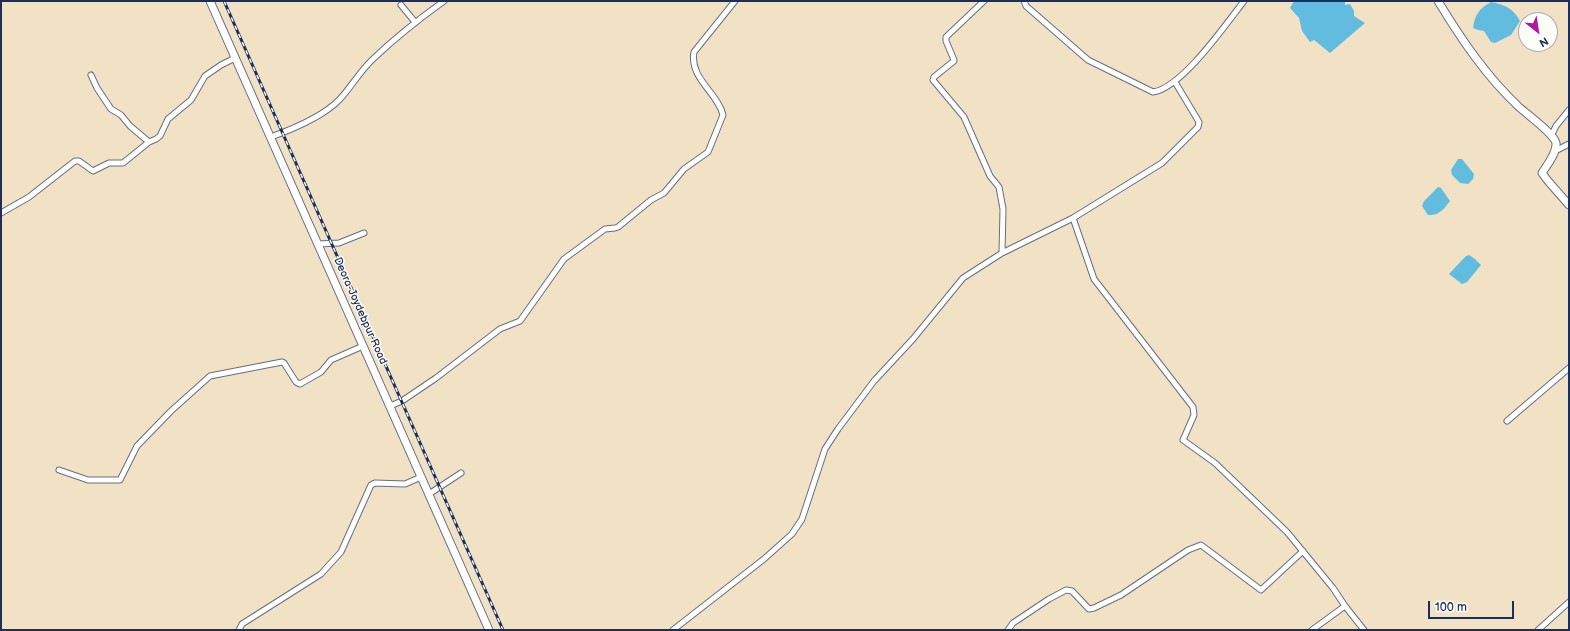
<!DOCTYPE html>
<style>
body{margin:0}
#map{position:relative;width:1570px;height:631px;overflow:hidden;background:#f1e2c5;font-family:"Balsamiq Sans",sans-serif}
canvas{display:block}
.frame{position:absolute;inset:0;border:2px solid #1b2f5e;pointer-events:none}
.north{position:absolute;left:1518px;top:12px;width:40px;height:40px;box-sizing:border-box;background:#fdfcf7;border:1px solid #a3aaba;border-radius:50%;rotate:150deg;font-size:11px;font-weight:700;line-height:16px;text-align:center;color:#1b2f5e}
.north::after{content:'';display:block;margin:auto;width:14px;height:18px;background:#b5179e;clip-path:polygon(50% 0,100% 100%,50% 72%,0 100%)}
.scale{position:absolute;left:1428px;top:601px;width:86px;height:18px;box-sizing:border-box;border:2px solid #1b2f5e;border-top:0;padding-left:5px;font-size:12px;line-height:14px;white-space:nowrap;color:#1b2f5e;-webkit-text-stroke:3px #fdfcf7;paint-order:stroke}
</style>
<div id="map">
<canvas width="1570" height="631"></canvas>
<div class="frame"></div>
<div class="north">N</div>
<div class="scale">100 m</div>
</div>
<script>
const ctx = document.querySelector('canvas').getContext('2d');
ctx.lineJoin = 'round';
function paint(path, color) {
  ctx.fillStyle = color;
  ctx.fill(path, 'evenodd');
}
function trace(path, color, width, dash) {
  ctx.strokeStyle = color;
  ctx.lineWidth = width;
  ctx.lineCap = dash ? 'butt' : 'round';
  ctx.setLineDash(dash || []);
  ctx.stroke(path);
}
function write(font, color, halo, rows, align = 'center') {
  ctx.font = font + ' "Balsamiq Sans",sans-serif';
  ctx.lineWidth = 3;
  ctx.setLineDash([]);
  ctx.textBaseline = 'middle';
  ctx.strokeStyle = halo;
  ctx.fillStyle = color;
  for (const [text, x, y, turn = 0] of rows) {
    ctx.save();
    ctx.translate(x, y);
    ctx.rotate((+turn || 0) * Math.PI / 180);
    ctx.textAlign = isNaN(turn) ? turn : align;
    if (halo) ctx.strokeText(text, 0, 0);
    ctx.fillText(text, 0, 0);
    ctx.restore();
  }
}
paint(new Path2D(`
 M1294,1h51v4l5,-1 4,7v5l11,7 -35,30 -16,-13 -4,2 -8,-11 -3,-13 -9,-10z
 M1491,2c13,2 23,7 29,19l-9,14 -16,8 -4,-1 -7,-11 -6,-1 -5,-2c2,-14 6,-19 18,-26z
 M1458,159h4l12,15 -1,5 -5,5 -8,-1 -8,-8 -1,-5z
 M1438,187l3,1 9,13c-6,8 -11,15 -22,14l-6,-9 2,-5z
 M1469,255l6,4 6,6 -14,17 -5,2 -13,-10 17,-18z`), '#62bce0');
const street = new Path2D(`
 M984,1l-38,36v4l8,19v1l-20,16 -1,3 31,37 26,59 9,11 4,22 -1,44
 M1024,1l2,5 62,54 65,32c29,-4 73,-68 91,-91
 M401,5l14,17
 M91,75l6,13 14,21 10,6 9,11 19,16
 M1552,134l4,-8 13,-16
 M271,137c22,-8 53,-21 69,-38 12,-13 20,-28 33,-40 22,-21 46,-40 71,-58
 M1555,151l14,-7
 M1,213l28,-16 46,-36h4l14,10 16,-8h14l26,-21 7,-3 4,-3 8,-17 23,-19 14,-24 16,-11 14,-7
 M1073,218l21,61 99,128 1,8 -11,25 32,23 72,69 46,56 12,18 19,24
 M318,244l21,-1 25,-10
 M390,406l12,-5 34,-23 64,-49 20,-8 44,-62 41,-30 10,-1 3,-1 33,-27 13,-7 20,-24 24,-17 15,-37c-5,-22 -34,-37 -29,-63l41,-51
 M1507,421l62,-53
 M59,470l29,10h32l17,-34 34,-35 39,-35 72,-14 2,1 12,19 4,2 21,-12 10,-12 32,-14
 M429,494l32,-21
 M239,630l3,-6 79,-50 20,-22 30,-67 4,-2 30,1 16,-7
 M673,630l91,-71 28,-25 10,-15 23,-70 13,-20 36,-48 39,-42 50,-61 39,-25 71,-35 89,-55 36,-36 1,-5 -24,-40
 M1008,630l5,-7 36,-24 17,-9 6,1 17,18 5,-1 27,-13 67,-45 13,-5 60,45 42,-39
 M1312,630l33,-24
 M1538,630l31,-28`);
const secondary = new Path2D(`
 M210,1l279,629
 M1438,1c23,38 48,75 81,106 9,8 35,27 37,36 1,10 -9,22 -14,30l6,8 21,24`);
trace(street, '#666e82', 7);
trace(secondary, '#666e82', 9);
trace(street, '#fff', 5);
trace(secondary, '#fff', 7);
const rail = new Path2D(`
 M224,1l279,629`);
trace(rail, '#1b2f5e', 3);
trace(rail, '#fdfcf7', 1.5, [4.5]);
write('11px', '#1b2f5e', '#fdfcf7', [
 ["Deora-Joydebpur Road",360,311,66]
]);
</script>
